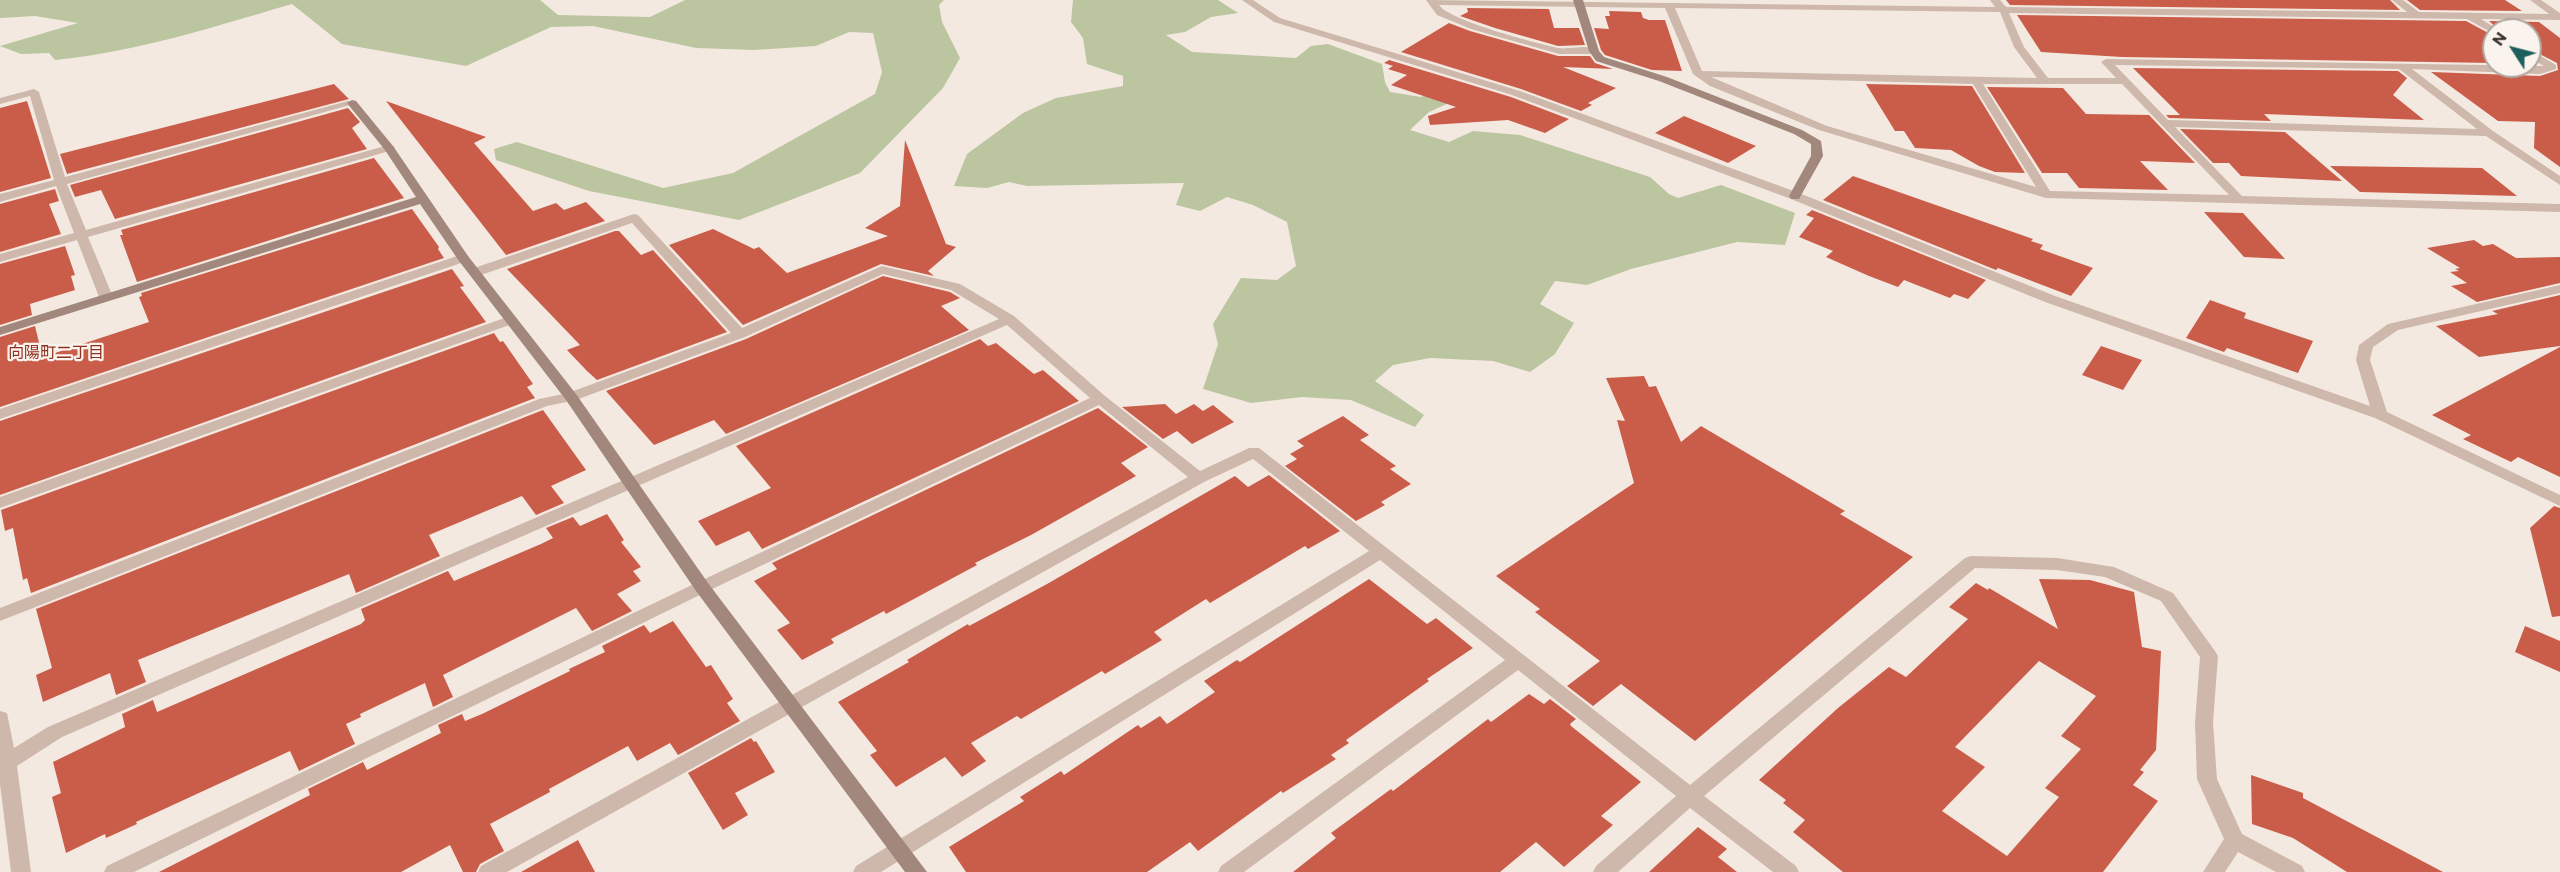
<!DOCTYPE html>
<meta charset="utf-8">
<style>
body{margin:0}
#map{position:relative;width:2560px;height:872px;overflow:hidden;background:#f4e9e1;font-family:Commissioner,sans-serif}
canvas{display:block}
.north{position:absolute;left:2482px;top:18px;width:60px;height:60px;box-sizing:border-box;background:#fbf4ee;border:2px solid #aea5a0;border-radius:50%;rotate:306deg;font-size:16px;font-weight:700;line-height:24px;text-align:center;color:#3b2e2b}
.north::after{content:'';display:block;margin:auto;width:21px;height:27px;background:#1e5f5e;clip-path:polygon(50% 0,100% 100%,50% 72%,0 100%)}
</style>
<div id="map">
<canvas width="2560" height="872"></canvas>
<div class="north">N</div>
</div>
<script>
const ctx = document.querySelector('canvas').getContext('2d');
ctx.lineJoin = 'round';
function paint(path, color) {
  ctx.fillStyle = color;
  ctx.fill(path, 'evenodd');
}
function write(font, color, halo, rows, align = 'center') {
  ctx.font = font + ' Commissioner,"Noto Sans JP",sans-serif';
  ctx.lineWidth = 4.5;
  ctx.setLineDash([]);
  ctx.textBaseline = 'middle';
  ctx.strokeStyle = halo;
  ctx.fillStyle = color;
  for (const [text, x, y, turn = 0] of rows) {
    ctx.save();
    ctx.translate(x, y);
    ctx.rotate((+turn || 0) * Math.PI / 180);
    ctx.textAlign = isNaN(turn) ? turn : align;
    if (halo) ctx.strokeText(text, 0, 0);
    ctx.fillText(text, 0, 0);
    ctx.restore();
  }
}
paint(new Path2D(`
 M0,0h540l18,15 92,2 35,-17h259l-5,5 3,17 18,36 -17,30 -83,85 -121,47 -150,-29 -93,-31 -2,-11 23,-7 146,46 70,-15 142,-79 7,-22 -9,-39 -24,-1 -33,14 -62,4 -58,-2 -103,-22 -42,1 -85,39 -124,-22 -50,-40c-79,23 -155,48 -237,56l-6,-7 -28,1 -21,-8 78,-23 -43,-7 -35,2z
 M1073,0h145l20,13 -27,4 -26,15 -19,3 26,17 104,6 15,-12 17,-2 54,20 3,18 5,10 31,5 38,-12 -10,18 -20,9 -19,18 39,12 24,-11 47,4 130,42 19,17 9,4 43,-13 74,28 -10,32 -48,-3 -106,27 -44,16 -32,-4 -15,23 34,19 -19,31 -25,18 -37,-11 -63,-3 -37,7 -18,16 49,34 -9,12 -64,-27 -49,-3 -51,6 -48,-14 15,-45 -5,-20 28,-46 36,2 19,-14 -9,-44 -34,-17 -26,-8 -27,14 -24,-6 8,-22 -157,3 -18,-4 -22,6 -33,-2 13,-32 56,-41 33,-15 67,-12v-10l-36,-12 -4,-26 -12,-16z`), '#bbc59f');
paint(new Path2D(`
 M2006,0h384l10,10 -390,-5z
 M2407,0h98l17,11 -102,-1z
 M1467,8l82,1 5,19h25l6,17 -27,1 -63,-18 -35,-12 8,-4z
 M1609,11l32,1 2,6 6,2h16l17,51 -30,-1 -47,-15 -4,-5 -7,-22 15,1 -4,-13h5z
 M2017,15l449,6 28,15v27l-372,-6 -81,-5z
 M2489,21l50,1 21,16v129l-26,-19 1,-26 -37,-1 -67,-49 109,4 18,-6 -1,-7 -27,-14v-19h-31z
 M1449,23l21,8 88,25h32l5,7 18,6 -50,-2 53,21 -28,15 4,2 -11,6 -60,-22 -120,-37z
 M1389,60l122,37 58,22 -24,14 -37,-13 -78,5 -2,-9 28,-9 -65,-22 16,-10 -19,-6 5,-3 -9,-3z
 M2133,68l265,3 9,7 -14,17 31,25 -160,-6 7,7 -102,-3 -3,-3h14z
 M334,84l15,15 -282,75 -7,-20z
 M1866,84l106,2 53,87 -30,-1 -16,-6 -28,-16 -36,-2 -11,-17h-9z
 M1987,87l76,1 23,26 63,1 46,48 -55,-2 28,29 -89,-2 -12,-15h-25z
 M27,101l24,77 -51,14v-84z
 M386,101l100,36 -12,6 59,68 23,-8 8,7 22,-8 19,19 -99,34z
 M348,108l12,14 -8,6 15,21 -252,70 -14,-29 -26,7 -5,-12z
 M1684,116l72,30 -28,17 -73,-30z
 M2180,129l105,3 57,49 -101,-5 -12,-13h-16z
 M905,140l41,104 10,3 -28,24 6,5 -53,-12 -138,61 -74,-80 44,-16 41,20 5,-2 28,26 101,-37 -23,-8 35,-22z
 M374,158l30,40 -267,84 -17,-47h3l-2,-5z
 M2330,166l152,2 35,28 -157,-4z
 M1853,176l180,63 -2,2 12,4 -3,4 53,19 -22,28 -73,-28 -2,2 -173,-70z
 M55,189l4,12 -10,3 12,30 -61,18v-48z
 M412,209l27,38 -1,2 6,9 -444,149v-70l35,-11 7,29 13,-2 94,-31 -10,-25 3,-1 -1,-3z
 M1812,210l174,70 -18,19 -14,-5 -4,4 -46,-18 -6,7 -29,-11 -43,-19 7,-6 -34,-14 15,-19 -8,-3z
 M2204,212l39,1 42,46 -41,-2z
 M615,231h4l22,24 12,-5 74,82 -130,48 -10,-9 -20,-21 13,-5 -73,-76z
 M2474,240l9,6 10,-2 23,14 44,-1v26l-83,19 -26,-16 16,-3 -17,-11 9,-1 -4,-2 5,-1 -33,-20z
 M65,246l10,29 -4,1 4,14 -45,14 2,11 -32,10v-61z
 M452,269l12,17 -4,1 26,35 -486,173v-74z
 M883,276l67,16 10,6 -19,8 28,24 -243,104 -12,-14 -60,25 -48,-54 140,-52z
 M2560,295v51l-81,11 -43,-31 62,-12 -6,-3z
 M2210,300l36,13 -2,5 69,23 -15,32 -71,-25 -3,4 -38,-14z
 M494,333l6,9 3,-1 30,43 -6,3 8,11 -504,195 -4,-15 -4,2 -10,-52 -8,3 -4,-21z
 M980,339l8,7 8,-3 38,31 9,-4 36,31 -317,148 -13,-18 -33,15 -18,-25 73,-33 -35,-42z
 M2101,346l41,14 -19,30 -41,-15z
 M2560,347v130l-42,-20 -7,5 -48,-23 8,-4 -39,-20z
 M1644,376l5,11 7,-1 25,56 20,-16 144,85 -5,3 73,43 -218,184 -74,-57 -28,22 -26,-20 33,-25 -65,-49 5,-3 -44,-33 138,-93 -17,-63 8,1 -19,-43z
 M1165,404l11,10 18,-10 9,7 10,-6 21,17 -42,22 -15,-13 -14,8 -41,-32z
 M1098,408l50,39 -27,16 15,13 -105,59 -56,28 2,2 -91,49 -2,-3 -53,28 3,4 -32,17 -25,-30 13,-7 -36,-42 23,-12 -5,-6z
 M543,410l43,60 -35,16 13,17 -28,12 -14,-19 -93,39 11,21 -84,37 -7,-19 -211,86 8,22 -30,13 -6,-22 -67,29 -7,-27 16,-7 -16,-59z
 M1343,416l26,19 -9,5 36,26 -6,3 21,15 -30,18 4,3 -29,16 -71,-55 12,-7 -7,-5 14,-8 -7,-5z
 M1269,475l71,56 -32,18 -3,-3 -95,57 -4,-4 -52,33 8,8 -57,34 -3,-3 -81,48 -4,-3 -46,27 15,18 -24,16 -17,-20 -49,30 -26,-32 7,-4 -39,-49 71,-40 -2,-2 61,-36 1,2 78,-42 188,-108 13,11z
 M2554,506l6,2v108l-8,1 -22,-89z
 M607,514l17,26 -3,2 20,25 -8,4 8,10 -24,13 15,17 -40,20 -16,-23 -133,67 10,22 -20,10 -8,-24 -65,31 1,3 -15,7 9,20 -56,27 -9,-20 -154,71 1,2 -31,14 -1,-4 -39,19 -14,-56 9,-4 -8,-31 72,-35 -3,-13 31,-14 4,12 204,-88 4,-4 -4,-11 87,-38 6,10 87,-37 12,-6 -7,-10 27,-11 7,9z
 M1369,579l58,45 9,-6 37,30 -46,31 2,2 -83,59 3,3 -18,12 5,4 -53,34 -2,-2 -83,60 -8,-9 -43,30h-181l-17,-25 75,-46 -4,-4 41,-26 3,4 74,-50 3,3 19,-12 7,8 48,-32 -11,-11 33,-21 3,2z
 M2039,579l51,1 44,12 8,55 19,4 -5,99 -16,20 4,2 -11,13 25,16 -55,71h-260l-50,-40 12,-12 -22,-17 3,-3 -27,-20 79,-72 51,-41 17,10 62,-58 -19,-12 27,-24 12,7 1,-2 69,41zM2039,661l57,35 -35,40 20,13 -36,39 14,9 -52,59 -65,-45 43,-44 -30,-20z
 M673,621l33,46 5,-2 22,34 -6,4 13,18 -62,34 -8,-12 -33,18 -9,-15 -79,43 1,3 -60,32 14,27 -24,13 -4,8h-13l-13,-27 -49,27h-242l151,-77 -2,-6 55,-27 4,8 74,-37 -3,-8 24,-11 3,7 17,-7 88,-43 -1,-2 36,-17 -3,-6 42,-21 6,8z
 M2525,626l35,15v31l-45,-20z
 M1529,694l15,10 6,-5 26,20 -6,5 1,2 70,56 -40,34 12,9 -49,42 -28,-25 -36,30h-207l43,-34 -5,-5 60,-44 2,2 95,-72 3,3z
 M751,738l3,4 2,-1 19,31 -40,21 13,22 -25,15 -35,-57z
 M2251,775l52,18v5l140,74h-96l-54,-34 -41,-14z
 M1698,827l29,22 -9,8 19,15h-88z
 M578,840l17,32h-74z`), '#ca5d49');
paint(new Path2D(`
 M1242,0h11l27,18 240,73 279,102 256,103 315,110 -14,-46 3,-15 29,-21 172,-39v8l-162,37 -25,17 -3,13 17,52 173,83v11l-185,-88 -330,-116 -254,-103 -279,-104 -238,-73z
 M1426,0l569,7 -5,-7h10l6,7 401,5 -15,-12h11l16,12 130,2 -19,-14h11l19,13v7l-79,-1 16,10 -3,1v4l-27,-15 -458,-6 15,34 24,31h68l-15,-16 5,-3 438,7 -14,-8v-7l4,1 22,13v4l-16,5 -128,-5 81,62 67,45v9l-74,-49 -311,-9 67,69 318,8v8l-514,-14 -227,-68 -109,-44 -17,-12 -28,-66 -226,-3c11,16 97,38 119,43 12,2 31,-5 41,3l-5,3h-35l-88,-25 -34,-14zM1675,8l325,4 14,35 23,31 -335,-7zM2115,65l284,4 78,60 -309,-9zM1711,77l262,7 63,103 -209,-61zM1983,84h139l107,111 -179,-4z
 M34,89l5,3 26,85 283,-76h8l1,2 -290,81 19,46 299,-84h8l2,2 -2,2 -305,87 25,60 -7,4 -7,-4 -22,-57 -77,22v-8l74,-21 -18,-47 -56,16v-8l54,-14 -24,-84 -30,8v-6z
 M634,214l4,1 104,113 140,-62 78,18 54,32 91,80 95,75 49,-23h10l431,337 275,-227 6,-2 86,2 57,9 59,26 42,58 3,5 -5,67 4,56 25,55 60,32 3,6h-29l-38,-20 -13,20h-22l21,-33 -27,-60 -2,-56 5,-66 -39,-56 -56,-24 -48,-7 -82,-2 -271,228 92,70 3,6h-26l-83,-64 -72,64h-25l3,-6 80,-70 -158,-126 -274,202h-26l3,-6 284,-206 -125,-100 -499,312h-28l3,-6 513,-315 -116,-92 -49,23 -697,390h-29l3,-6 707,-389 -89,-72 -391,186 -574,281h-30l3,-6 589,-283 394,-185 -83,-73 -945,412 -45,29 14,106h-20l-11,-88v-73l7,2 7,35 34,-21 951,-408 -48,-29 -68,-16 -138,63 -169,63 -29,6 -547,215v-13l539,-209 29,-6 163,-60 -99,-110 -151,52 -5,1 -6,-4 1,-3z
 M463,254l4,1 2,3 -2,3 -467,158v-10z
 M510,316l7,4 -2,3 -515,185v-11z`), '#cdb8ab');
paint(new Path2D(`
 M1573,0h10l16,51 5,6 63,20 135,53 19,11 2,15 -24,43h-8l-2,-3 22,-40v-12l-17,-10 -135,-53 -63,-20 -7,-10z
 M352,100l4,1 37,45 75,110 108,138 132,189 219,289h-22l-209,-281 -130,-191 -107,-139 -39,-57 -420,131v-8l416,-130 -31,-47 -38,-47z`), '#a1877c');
write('16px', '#8e3120', '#fbf4ee', [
 ["向陽町二丁目",56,353]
]);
</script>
